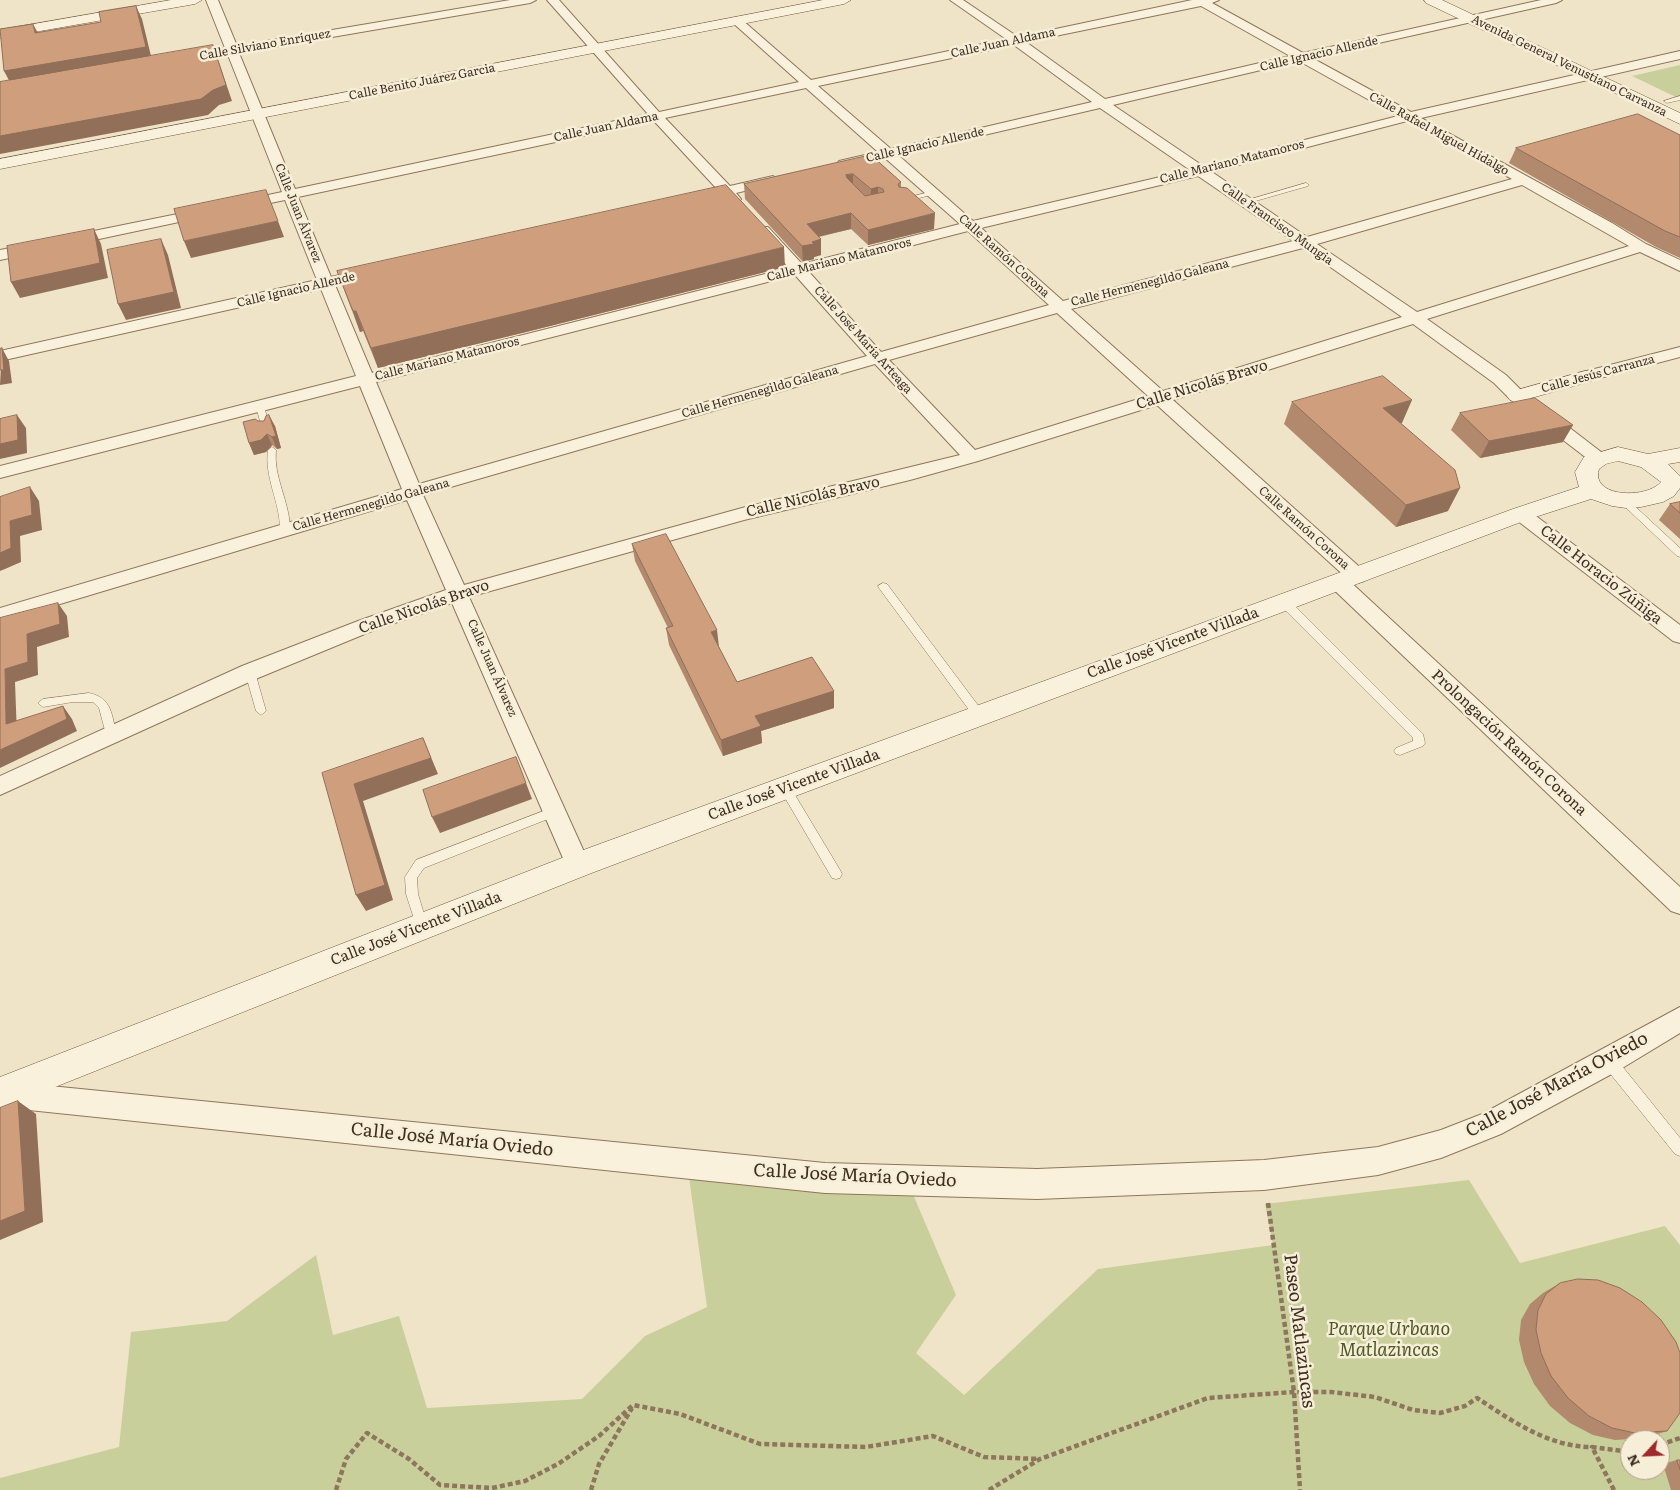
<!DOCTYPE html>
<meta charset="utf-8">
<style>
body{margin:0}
#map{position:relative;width:1680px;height:1490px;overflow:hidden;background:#f0e4c8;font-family:Literata,serif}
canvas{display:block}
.north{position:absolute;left:1620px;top:1430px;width:50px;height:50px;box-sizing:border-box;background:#f7eed8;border:1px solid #ada18e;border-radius:50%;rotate:245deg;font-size:14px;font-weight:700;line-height:20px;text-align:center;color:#3d2e20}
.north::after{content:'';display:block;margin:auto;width:18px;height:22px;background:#9e2a2b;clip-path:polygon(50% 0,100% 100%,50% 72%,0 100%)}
</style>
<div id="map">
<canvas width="1680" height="1490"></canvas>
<div class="north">N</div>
</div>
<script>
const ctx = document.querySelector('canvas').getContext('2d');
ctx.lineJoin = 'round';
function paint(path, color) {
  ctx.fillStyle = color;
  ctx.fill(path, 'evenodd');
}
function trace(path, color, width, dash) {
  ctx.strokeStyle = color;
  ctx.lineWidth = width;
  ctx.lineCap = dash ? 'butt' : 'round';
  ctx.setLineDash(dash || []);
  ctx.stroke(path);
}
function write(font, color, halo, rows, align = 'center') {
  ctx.font = font + ' Literata,serif';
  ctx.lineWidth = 5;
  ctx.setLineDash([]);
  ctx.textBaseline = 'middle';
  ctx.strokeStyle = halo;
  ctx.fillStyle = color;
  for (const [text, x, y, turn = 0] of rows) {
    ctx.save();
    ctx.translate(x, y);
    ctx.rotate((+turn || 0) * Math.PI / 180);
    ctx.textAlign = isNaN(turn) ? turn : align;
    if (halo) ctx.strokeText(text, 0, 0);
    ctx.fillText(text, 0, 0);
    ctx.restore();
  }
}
paint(new Path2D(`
 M1680,65v34l-48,-23z
 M688,1170l224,22 44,103 -40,58 48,42 134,-126 175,-24 -8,-41 204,-24 51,83 145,-37 15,19v245h-1680v-12l119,-31 12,-115 96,-11 89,-66 17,80 66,-19 28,92 155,-9 63,-63 62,-29zM1630,1440h30v30h-30z`), '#c9cf9b');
const lane = new Path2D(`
 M1680,96v4l-13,3 -3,-2z
 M1306,183l3,2 -1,1 -63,18 -4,-2z
 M933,191l4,2 -2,1 -32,8 -4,-2z
 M260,403l4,3 6,23 -1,2h-6l-1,-2 -6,-23z
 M272,447l4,3c-3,27 14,52 14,79l-5,3 -5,-3c0,-27 -16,-52 -12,-79z
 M1624,498l3,1 53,49v9l-3,-1 -56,-53v-4z
 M883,583l4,1 96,128 2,3 -2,3h-8l-96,-130 -1,-2z
 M1284,598l4,1 135,135 2,9 -2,3 -23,9 -4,-1 -2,-3 2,-3 17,-7v-3l-133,-133 -1,-3 1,-3z
 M250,668l5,4 11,39 -5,4 -5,-4 -11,-39z
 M89,693c24,5 22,22 28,42l-2,3h-8l-8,-30 -6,-6h-20l-30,5 -5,-4 5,-4z
 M785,783l4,2 51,85 2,4 -2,4 -4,1 -4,-1 -51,-87 -2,-3 2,-3z
 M554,807l4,2 2,3 -2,3 -134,53 -7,10 1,16 10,33 -2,4 -4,2 -4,-2 -12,-37 -1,-17 11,-17z
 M1609,1055l5,1 66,82v18l-5,-2 -71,-88 -2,-5 2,-5z`);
const street = new Path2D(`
 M206,0h12l19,46 273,-46h26l-6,3 -291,50 56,136 353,-75 -101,-114h12l100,112 140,-30 -66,-59 -2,-2 2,-2h8l70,61 195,-41 -56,-39h13l55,37 174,-37h27l-7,3 91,50 238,-53h21l-6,3 -244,55 99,54 269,-61v8l-259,59 191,105 34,21 34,16v11l-40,-19 -213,67 79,56 17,17 82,63 3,4 -3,4 -6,2 -6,-2 -82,-63 -17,-17 -81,-59 -240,76 191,171 3,5 -3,5 -7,2 -7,-2 -193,-176 -179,56 -68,19 -166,40 -275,77 121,268 -3,7 -9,3 -9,-3 -3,-7 -114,-262 -80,28 -114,47 -258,117v-19l242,-110 116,-45 88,-31 -39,-90 -407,122v-14l402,-119 -42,-103 -360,92v-12l356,-90 -35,-87 -321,72v-10l317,-71 -32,-80 -44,9 -5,-1 -2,-3 2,-3 46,-10 -54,-137 -10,2 -6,-4 2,-3 11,-2zM1201,6l89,50 -185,43 -79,-57zM1014,45l78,57 -201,47 -73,-63zM1299,61l99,55 -195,50 -90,-61zM806,88l72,64 -39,9 -2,3 2,3 5,1 41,-10 75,66 -158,40 -34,-37h-10l-2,3 2,3 31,35 -417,105 -37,-88 39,-9 3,-3 -3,-3 -5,-2 -38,9 -33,-80 356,-76 63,68 -20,5 -2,3 2,3 5,1 21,-5c6,6 8,8 16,6l2,-3 -5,-6 42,-10 2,-3 -7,-4 -43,10 -65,-68zM1100,108l90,62 -217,51 -75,-66zM1407,121l105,58 -205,58 -95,-65zM1198,176l95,65 -230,60 -82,-73zM1522,185l107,61 -212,66 -100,-68zM968,231l81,74 -168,47 -72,-80zM1303,248l99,69 -239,74 -92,-82zM795,275l72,81 -448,128 -43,-102zM1057,313l91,83 -173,54 -86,-90zM875,364l85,91 -218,53 -278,77 -41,-90z
 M207,208l5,1 2,3 -2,3 -212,45v-10z
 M1680,347v10l-95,25 -6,-1 -2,-4 2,-4z
 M1521,508l7,2 152,115v18l-7,-2 -159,-123 -2,-4 2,-4z
 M1338,575l7,2 335,310v27l-9,-3 -340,-324 -3,-5 3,-5z
 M1680,1007v26l-61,37 -118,64 -60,24 -63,17 -114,15 -227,9 -212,-6 -825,-86v-26l825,82 212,6 227,-9 114,-13 63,-17 41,-16z`);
const secondary = new Path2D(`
 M171,0h31l-7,4 -195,34v-8z
 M823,0h28l-7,4 -844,165v-10z
 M1424,0h18l238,113v11l-254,-121z
 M1585,371l7,2 3,4 -3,4 -75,21 -7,-2 -3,-4 3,-4z
 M1618,447l30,7 32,-6v14l-12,2 12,12v12l-6,8 -11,6 -22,5 -15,1 -14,-2 -21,-7 -62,20 -940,355 -589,235v-32l567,-221 946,-347 66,-22 -4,-15 9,-15zM1618,461l23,6 20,15c-14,17 -71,16 -62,-13l7,-5z`);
trace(lane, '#8d765c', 1);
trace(street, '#8d765c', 2);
trace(secondary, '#6f573f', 1);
trace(new Path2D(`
 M1268,1203l26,189 6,98
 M1660,1445l20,-7
 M336,1490l10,-31 21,-26 42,26 31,26 52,3 33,-7 33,-17 41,-28 34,-31 47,9 80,30 106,3 67,-11 51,21 56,2
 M591,1490l8,-26 33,-56
 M989,1490l51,-31 168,-61 86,-6h37l44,5 38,13 27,3 25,-7 12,-8c35,23 72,49 115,49
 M1614,1490l-22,-43 38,5`), '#8d765c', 4.5, [5, 3]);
paint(lane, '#faf1dc');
paint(street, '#faf1dc');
paint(secondary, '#faf1dc');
paint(new Path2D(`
 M1680,135v123l-24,-11 -147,-84 7,-15z
 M871,155l30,27v5l33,42 -66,16 -17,-16 -32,8 2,18 -7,2v2l-11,3 -58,-63 -1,-15z
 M785,267l-259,65 -148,36 -15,-37 -3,1 -23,-61z
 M1292,402l110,21h-2l48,88 -52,16 -112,-103z
 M1460,413l103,29 -83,16 -29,-28z
 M258,421l17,5 6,22 -4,1 -5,-4 -6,7 -12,3 -5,-12z
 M1680,502v37l-21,-19 11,-16z
 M632,544l87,103 18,35 97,9v17l-73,23 1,12 -39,13 -54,-111 -3,-17h2l-33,-67z
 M1560,1283l107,148 -21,7 -31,2 -22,-5 -23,-12 -20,-17 -16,-22 -10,-22 -5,-22 2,-20 9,-16 13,-11z
 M1677,1460h3v30h-9l-8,-26z`), '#b2896c');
paint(new Path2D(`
 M136,6l6,13 10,41 -141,24 -7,-13z
 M33,24l7,13 -5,-4z
 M213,45l19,56 -13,4 -11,10 -208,39v-18z
 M853,174v15l-7,1v-15z
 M878,187v15l-8,2 1,-15z
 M851,213v16l-44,10v-15z
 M935,213l-1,16 -66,16v-15z
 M278,221l6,16 -93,21 -7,-17z
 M94,229l7,15 7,34 -88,20 -9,-16z
 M161,239l7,16 13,53 -55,12 -8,-16z
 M821,239v16l-7,2v2l-11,3 -1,-16 10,-4z
 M784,247l1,20 -259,65 -148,36 -7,-20z
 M353,311h3l7,20 -3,1z
 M2,348l7,13 3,22 -12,2z
 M1412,400l-10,23 -28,8 9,-23z
 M17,415l9,13 1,25 -27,6v-15z
 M269,415l6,11 6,22 -4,1 -5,-12z
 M1573,425l-10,17 -83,16 9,-17z
 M267,434l5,11 -6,7 -12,3 -5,-12z
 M30,487l9,14 3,29 -22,6 1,26 -16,7 -5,2v-18l10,-32z
 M1460,488l-12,23 -52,16 10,-22z
 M58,603l9,13 2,21 -32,10 1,28 -23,7 2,54 -11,-12 -1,-55 22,-35z
 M717,630l2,17 -8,-15z
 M834,691v17l-73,23 1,12 -39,13 -2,-16 34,-24z
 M63,706l9,13 5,12 -77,37v-18z
 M423,738l15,36 -75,27 30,99 -27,11 -10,-16 -2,-111z
 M526,783l6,16 -92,34 -8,-16z
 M18,1101l18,13 7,108 -43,18v-19z`), '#916f58');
const building = new Path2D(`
 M136,6l10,41 -142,24 -4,-42 33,-5 2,9 66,-11 -2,-10z
 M213,45l13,40 -13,5 -12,9 -201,37v-54z
 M1638,114l42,21v102l-15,-6 -149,-83z
 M871,155l30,27 -3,2 1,3 8,1 28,25 -67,17 -17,-17 -44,11 14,15 -9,3 2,2 -12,2 -58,-62zM853,174l18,15 7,-2 5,2 1,3 -19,4 -18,-18 -1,-3z
 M726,185l58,62 -263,65 -150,36 -15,-37h-3l-16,-40z
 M266,190l12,31 -94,20 -10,-32z
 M94,229l6,34 -89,19 -4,-36z
 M161,239l13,53 -56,12 -11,-54z
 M2,348l2,22h-4v-21z
 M1383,376l29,24 -29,8 72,62 5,18 -54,17 -114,-103z
 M1535,398l38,27 -84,16 -29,-28z
 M17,415l1,25 -18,4v-25z
 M269,415l7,21 -4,1 -5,-3 -6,6 -12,3 -6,-21 12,-3 3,2h6l2,-5z
 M30,487l2,28 -22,6 1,27 -11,5v-56z
 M1680,502v11l-10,-9z
 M666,534l51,96 -6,2 26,50 75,-25 22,34 -79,25 6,10 -40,14 -55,-112 7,-2 -41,-82z
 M58,603l2,21 -33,10 1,28 -23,7 1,55 57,-18 4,13 -67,31v-132z
 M423,738l8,20 -77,26 31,101 -29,10 -34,-122z
 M516,757l10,26 -94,34 -9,-27z
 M18,1101l7,110 -25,10v-113z
 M1578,1279l20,1 22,8 22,14 19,18 15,22 4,11v60l-13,18 -32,2 -23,-5 -23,-12 -21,-18 -17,-22 -10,-23 -5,-23 2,-20 8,-16 14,-11z
 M1677,1460h3v9z`);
paint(building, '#cf9f7d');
trace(building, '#916f58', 1);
write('12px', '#3d2e20', '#f7eed8', [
 ["Calle Juan Aldama",1003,43,-12],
 ["Calle Silviano Enríquez",265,45,-10],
 ["Calle Ignacio Allende",1319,54,-13],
 ["Avenida General Venustiano Carranza",1569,66,26],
 ["Calle Benito Juárez Garcia",422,82,-11],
 ["Calle Juan Aldama",606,127,-12],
 ["Calle Rafael Miguel Hidalgo",1439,134,29],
 ["Calle Ignacio Allende",925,145,-13],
 ["Calle Mariano Matamoros",1232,162,-14],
 ["Calle Juan Álvarez",298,213,68],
 ["Calle Francisco Mungia",1277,224,35],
 ["Calle Ramón Corona",1004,256,42],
 ["Calle Mariano Matamoros",839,260,-14],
 ["Calle Hermenegildo Galeana",1150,283,-14],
 ["Calle Ignacio Allende",296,290,-13],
 ["Calle José María Arteaga",863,340,48],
 ["Calle Mariano Matamoros",447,359,-14],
 ["Calle Jesús Carranza",1598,374,-15],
 ["Calle Hermenegildo Galeana",760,392,-16],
 ["Calle Hermenegildo Galeana",371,505,-16],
 ["Calle Ramón Corona",1304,528,42],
 ["Calle Juan Álvarez",492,668,66]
]);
write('15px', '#3d2e20', '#f7eed8', [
 ["Calle Nicolás Bravo",1202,385,-17],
 ["Calle Nicolás Bravo",813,497,-13],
 ["Calle Horacio Zúñiga",1601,575,38],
 ["Calle Nicolás Bravo",424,607,-19],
 ["Calle José Vicente Villada",1173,643,-20],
 ["Prolongación Ramón Corona",1509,743,43],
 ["Calle José Vicente Villada",794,785,-20],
 ["Calle José Vicente Villada",416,929,-21]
]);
write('18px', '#3d2e20', '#f7eed8', [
 ["Calle José María Oviedo",1557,1085,-28],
 ["Calle José María Oviedo",452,1140,6],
 ["Calle José María Oviedo",855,1176,3],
 ["Paseo Matlazincas",1299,1331,83]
]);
write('italic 18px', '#4d5a26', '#f7eed8', [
 ["Parque Urbano",1389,1330],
 ["Matlazincas",1389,1351]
]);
</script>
